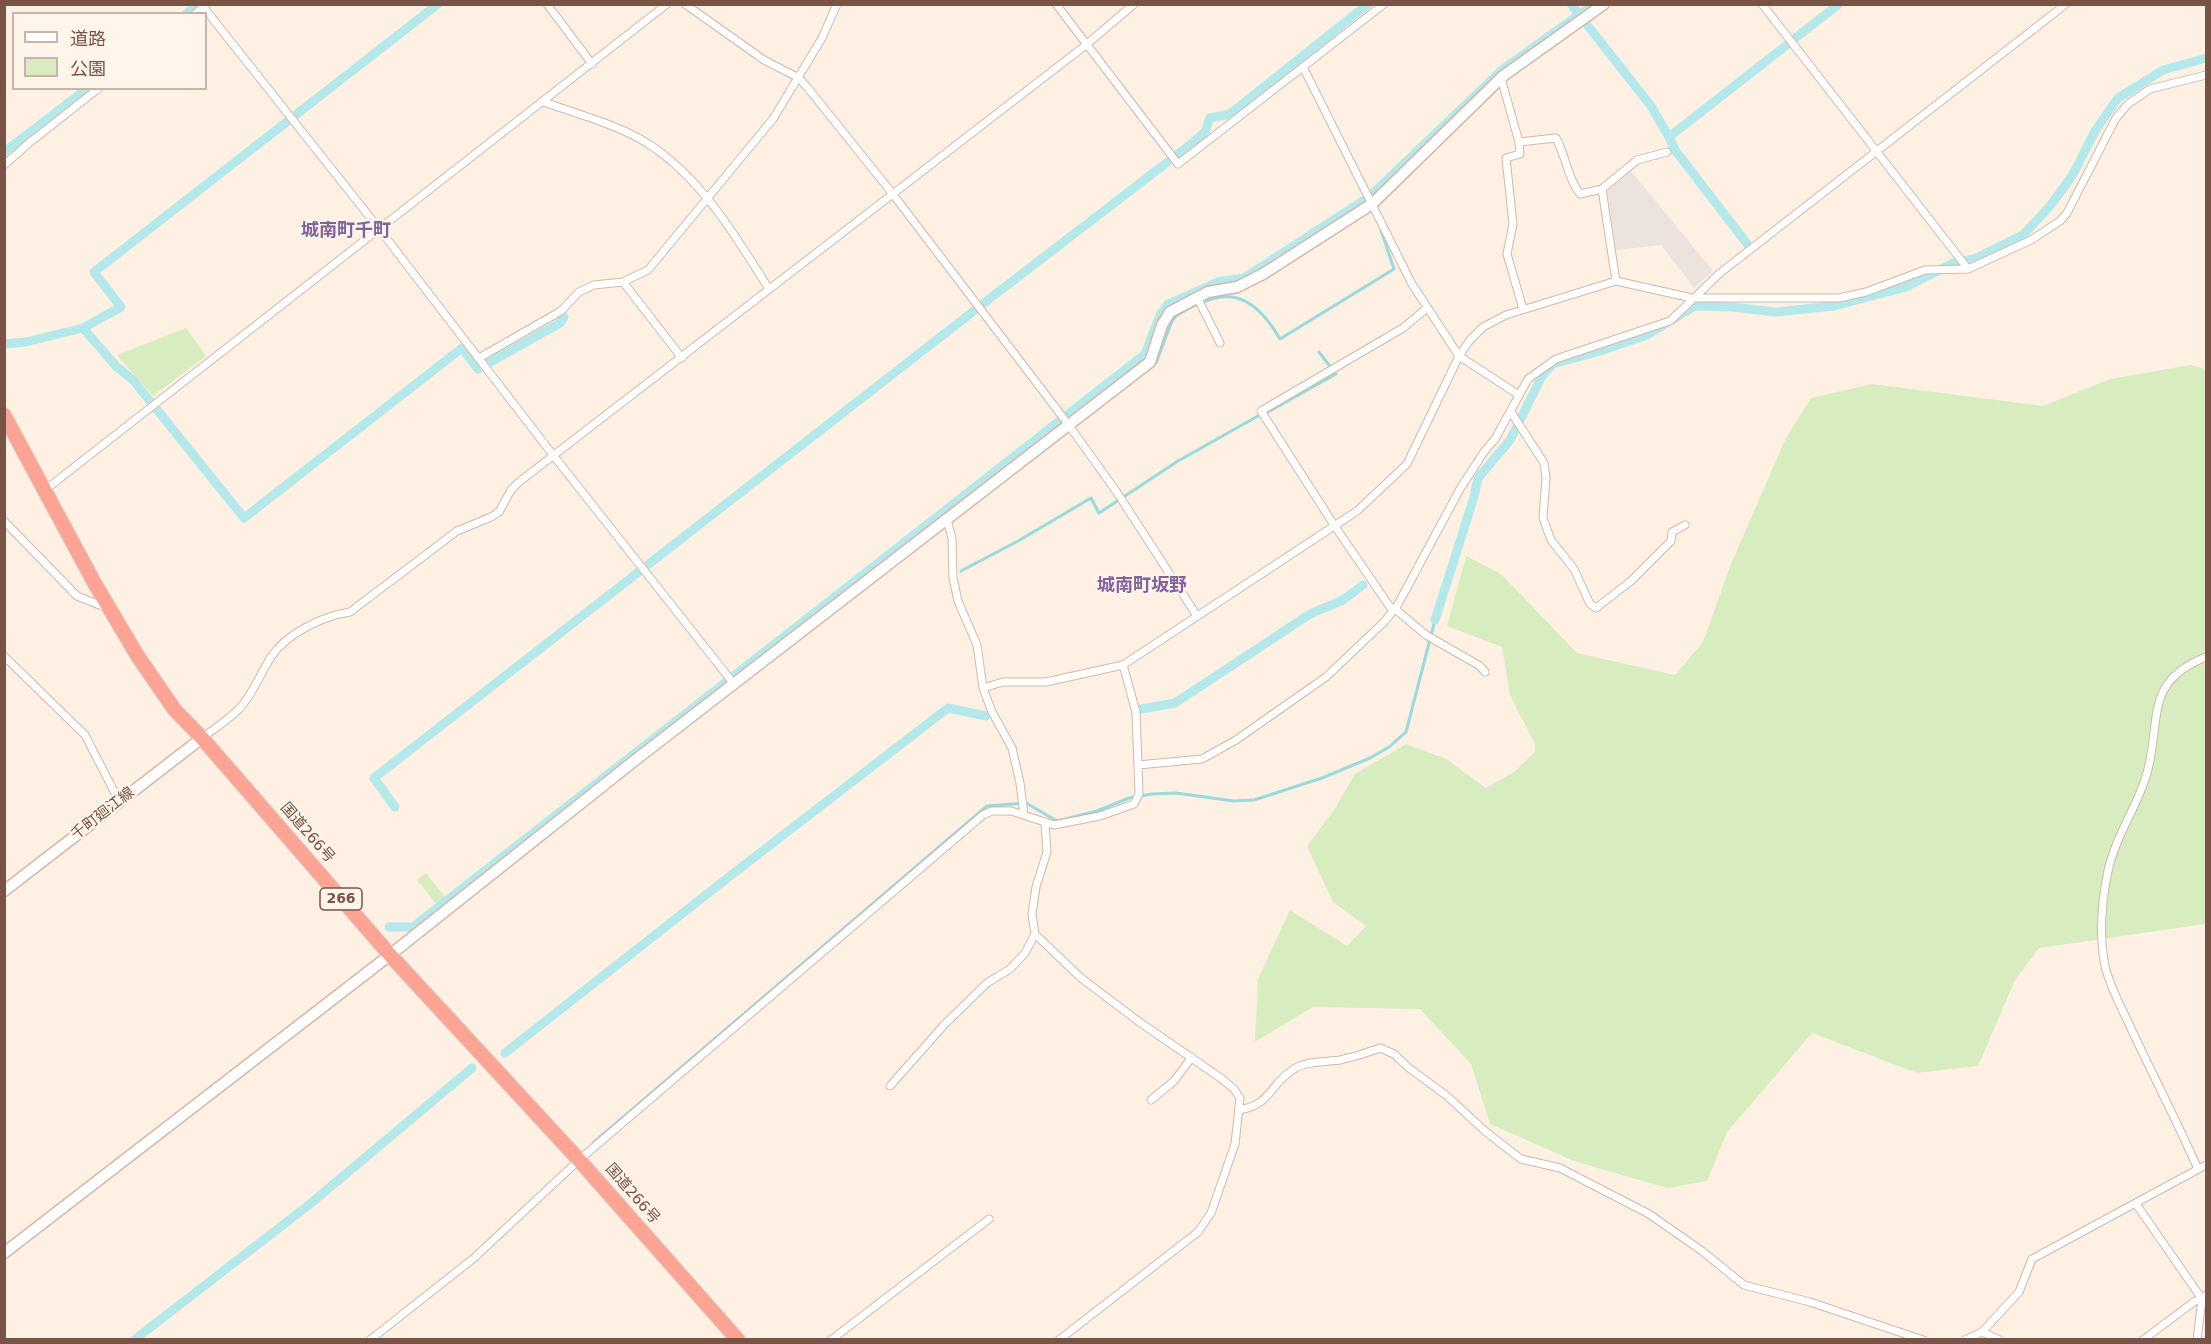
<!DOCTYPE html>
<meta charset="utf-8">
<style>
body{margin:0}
#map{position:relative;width:2211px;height:1344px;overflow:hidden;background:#fef0e3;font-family:"DejaVu Sans","Noto Sans JP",sans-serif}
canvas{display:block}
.frame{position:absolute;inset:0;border:6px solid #785346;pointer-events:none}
.legend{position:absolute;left:12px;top:12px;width:195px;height:78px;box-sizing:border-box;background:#fff5eb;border:2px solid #c9b4a9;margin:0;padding:8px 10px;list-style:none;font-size:18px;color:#785346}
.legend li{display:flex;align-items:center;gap:12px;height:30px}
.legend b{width:30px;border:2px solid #c9b4a9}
</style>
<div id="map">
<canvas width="2211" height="1344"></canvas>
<div class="frame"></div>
<ul class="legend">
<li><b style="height:8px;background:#fff"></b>道路</li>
<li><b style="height:16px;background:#d7edc0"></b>公園</li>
</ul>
</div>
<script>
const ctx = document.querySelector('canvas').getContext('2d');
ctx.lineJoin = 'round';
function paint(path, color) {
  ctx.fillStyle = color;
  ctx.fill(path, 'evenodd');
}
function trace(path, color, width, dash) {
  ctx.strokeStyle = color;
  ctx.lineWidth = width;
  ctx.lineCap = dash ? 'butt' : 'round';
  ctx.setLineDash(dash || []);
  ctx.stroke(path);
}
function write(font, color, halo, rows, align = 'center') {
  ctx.font = font + ' "DejaVu Sans","Noto Sans JP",sans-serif';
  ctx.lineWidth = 5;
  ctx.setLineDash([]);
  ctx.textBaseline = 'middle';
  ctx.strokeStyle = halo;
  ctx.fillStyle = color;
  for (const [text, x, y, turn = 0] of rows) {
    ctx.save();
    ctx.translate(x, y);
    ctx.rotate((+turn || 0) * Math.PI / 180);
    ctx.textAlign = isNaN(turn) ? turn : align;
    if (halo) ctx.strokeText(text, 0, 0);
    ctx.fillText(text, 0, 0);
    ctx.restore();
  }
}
paint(new Path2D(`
 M1631,171l82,100 -19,17 -33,-43 -45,5 -9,-59z`), '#ede3de');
paint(new Path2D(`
 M186,328l20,28 -53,40 -36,-41z
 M2190,365l16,4v555l-167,24 -25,34 -36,84 -61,7 -105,-40 -85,99 -20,49 -39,7 -26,-7 -68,-20 -84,-37 -19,-60 -51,-55 -107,-2 -58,35 3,-63 32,-69 57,36 19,-20 -33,-24 -26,-56 27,-36 21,-36 51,-30 40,15 40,29 28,-16 21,-20v-8l-25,-49 -8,-48 -55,-21 19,-70 35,18 76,79 98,22 28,-33 28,-78 54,-124 26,-42 61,-14 171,22 67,-27z
 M426,873l20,25 -9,7 -20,-25z`), '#d7edc0');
trace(new Path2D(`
 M1156,363l16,-42 4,-5c47,-30 75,-27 104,23l114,-70 -13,-39
 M1268,412l68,-38 -17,-22
 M961,571l57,-30 73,-43 8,15 79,-52 80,-45
 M593,1143l394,-337 39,-3 31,18 40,-10 32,-13 23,-4 24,-1 58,8 20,-1 68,-22 48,-20 19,-11 17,-15 29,-112`), '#9ad9dc', 3);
trace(new Path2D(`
 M1571,4l8,11
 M186,14l11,-10
 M1588,26l63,80 18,31 119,-93
 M1794,39l45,-35
 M1669,137l6,13 73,95
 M4,152l84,-64
 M83,328l33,38 18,15 110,137 218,-170 16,21 82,-46 4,-6
 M4,344l22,-2 57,-14 38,-21 -27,-35 344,-268
 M1435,620l39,-123 4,-19 32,-38 32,-64 11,-12 47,-13 47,-16 48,-29 37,1 44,5 58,-6 72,-19 47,-24 21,-4 49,-24 27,-29 22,-30 23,-45 23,-33 45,-28 43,-12
 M1141,709l34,-6 135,-89 33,-14 20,-15
 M395,807l-21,-29 610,-475 207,-159 14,-12 5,-14 20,-4 138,-110
 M389,927h24l732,-573 15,-39 8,-11 50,-22 26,-4 125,-81 133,-127 92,-66
 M505,1053l225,-177 218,-168 38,8
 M134,1340l176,-136 162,-136`), '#b5e8ea', 9);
const street = new Path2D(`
 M201,4l179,226 173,225 181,229
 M547,4l45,60
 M685,4l79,56 35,18 8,9 85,106 176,231 48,67 81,125
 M1056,4l122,160 206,-160
 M1762,4l206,265
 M195,14l12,-10
 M1303,67l109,217 47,72 60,39
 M1501,78l18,64
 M544,102c33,12 78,24 106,43 53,35 86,92 119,144
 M4,165l25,-22 70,-55
 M1602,189l14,92
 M623,282l59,76
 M1197,297l23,46
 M1523,309l-16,-55 6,-30 -7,-66 14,-4 -1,-12 37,-4c10,18 11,39 24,56l22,-5 35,-29 30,-8
 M479,358l82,-47 18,-19 15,-7 29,-3 25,-12 125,-151 49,-81 15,-34
 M1511,412l33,51 2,15 -3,40 8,22 23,29 16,35 6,4 35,-27 40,-40 1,-9 13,-7
 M45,490l622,-486
 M947,520l5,18 1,40 5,23 19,44 6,43 9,24 20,36 8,35 4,32
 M4,521l73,75 30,12
 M1394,608l32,27 54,31 5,6
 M1392,610l-58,-85 -73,-114 142,-83 24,-20
 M4,656l81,79 34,66
 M1123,665l13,47 2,53
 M983,688l20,-6h43l77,-17 234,-154 50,-47 52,-108 11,-16 13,-13 23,-12 110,-34 76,17h147l27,-6 59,-22 43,-1 63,-29 29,-19 7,-8 49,-95 12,-14 22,-15 56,-14
 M202,738c12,-9 26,-18 37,-29 14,-15 21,-35 32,-52 16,-24 52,-41 79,-45l107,-81 34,-14 8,-5 12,-22 8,-8 567,-437 48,-41
 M1035,934l46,44 57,43 84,58 12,10 6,9 -5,46 -24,69 -13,19 -139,108
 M890,1086l54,-61 43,-42 23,-14 15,-16 10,-19 -3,-20 4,-27 11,-35 -2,-30
 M1151,1100l23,-19 18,-24
 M1239,1110c34,-6 29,-25 55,-41 12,-8 31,-7 46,-9 14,-3 27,-7 40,-12l14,6 15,14 38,28 39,36 35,27 39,9 89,46 53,37 42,34 66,17 113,38
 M2198,1169c-20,-45 -42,-88 -63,-132 -10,-23 -24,-46 -30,-71 -6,-30 -3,-66 3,-95 9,-40 33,-69 41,-106 11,-50 -2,-85 57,-108
 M2136,1204l66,95 4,-4
 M1982,1332l18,8
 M370,1340l104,-82 105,-98 404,-345 9,-4h19l43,14 46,-9 34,-12 5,-10 -1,-29 64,-6 34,-19 90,-63 58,-55 13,-16 63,-117 24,-37 11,-13 33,-60 28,-20 114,-38 50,-48 346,-269
 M831,1340l158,-121
 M1965,1340l17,-8 37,-40 13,-33 174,-94
 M2143,1340l52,-39 7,-2 -5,41`);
const secondary = new Path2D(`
 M4,891l198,-153
 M4,1253l386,-298 244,-194 516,-399 12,-37 8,-13 38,-20 29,-5 26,-13 109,-70 131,-128 101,-72`);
const highway = new Path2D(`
 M4,415l91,169 42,71 37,54 28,29 188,217 189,205 159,180`);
trace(street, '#d2b8aa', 9);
trace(secondary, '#d6b7a8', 13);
trace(highway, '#d9cfcb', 16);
trace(street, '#fff', 7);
trace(secondary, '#fff', 10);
trace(highway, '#fea494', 14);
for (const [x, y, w] of [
 [341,899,42]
]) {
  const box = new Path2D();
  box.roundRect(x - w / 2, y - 11, w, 22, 4.5);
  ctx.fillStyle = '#fff5eb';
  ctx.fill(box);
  trace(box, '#785346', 1.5);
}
write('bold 14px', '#785346', null, [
 ["266",341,899]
]);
write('15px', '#785346', '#fff5eb', [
 ["千町廻江線",103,814,-38],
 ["国道266号",307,833,49],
 ["国道266号",632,1194,49]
]);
write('bold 18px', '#82619d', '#fff5eb', [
 ["城南町千町",346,231],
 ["城南町坂野",1142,586]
]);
</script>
